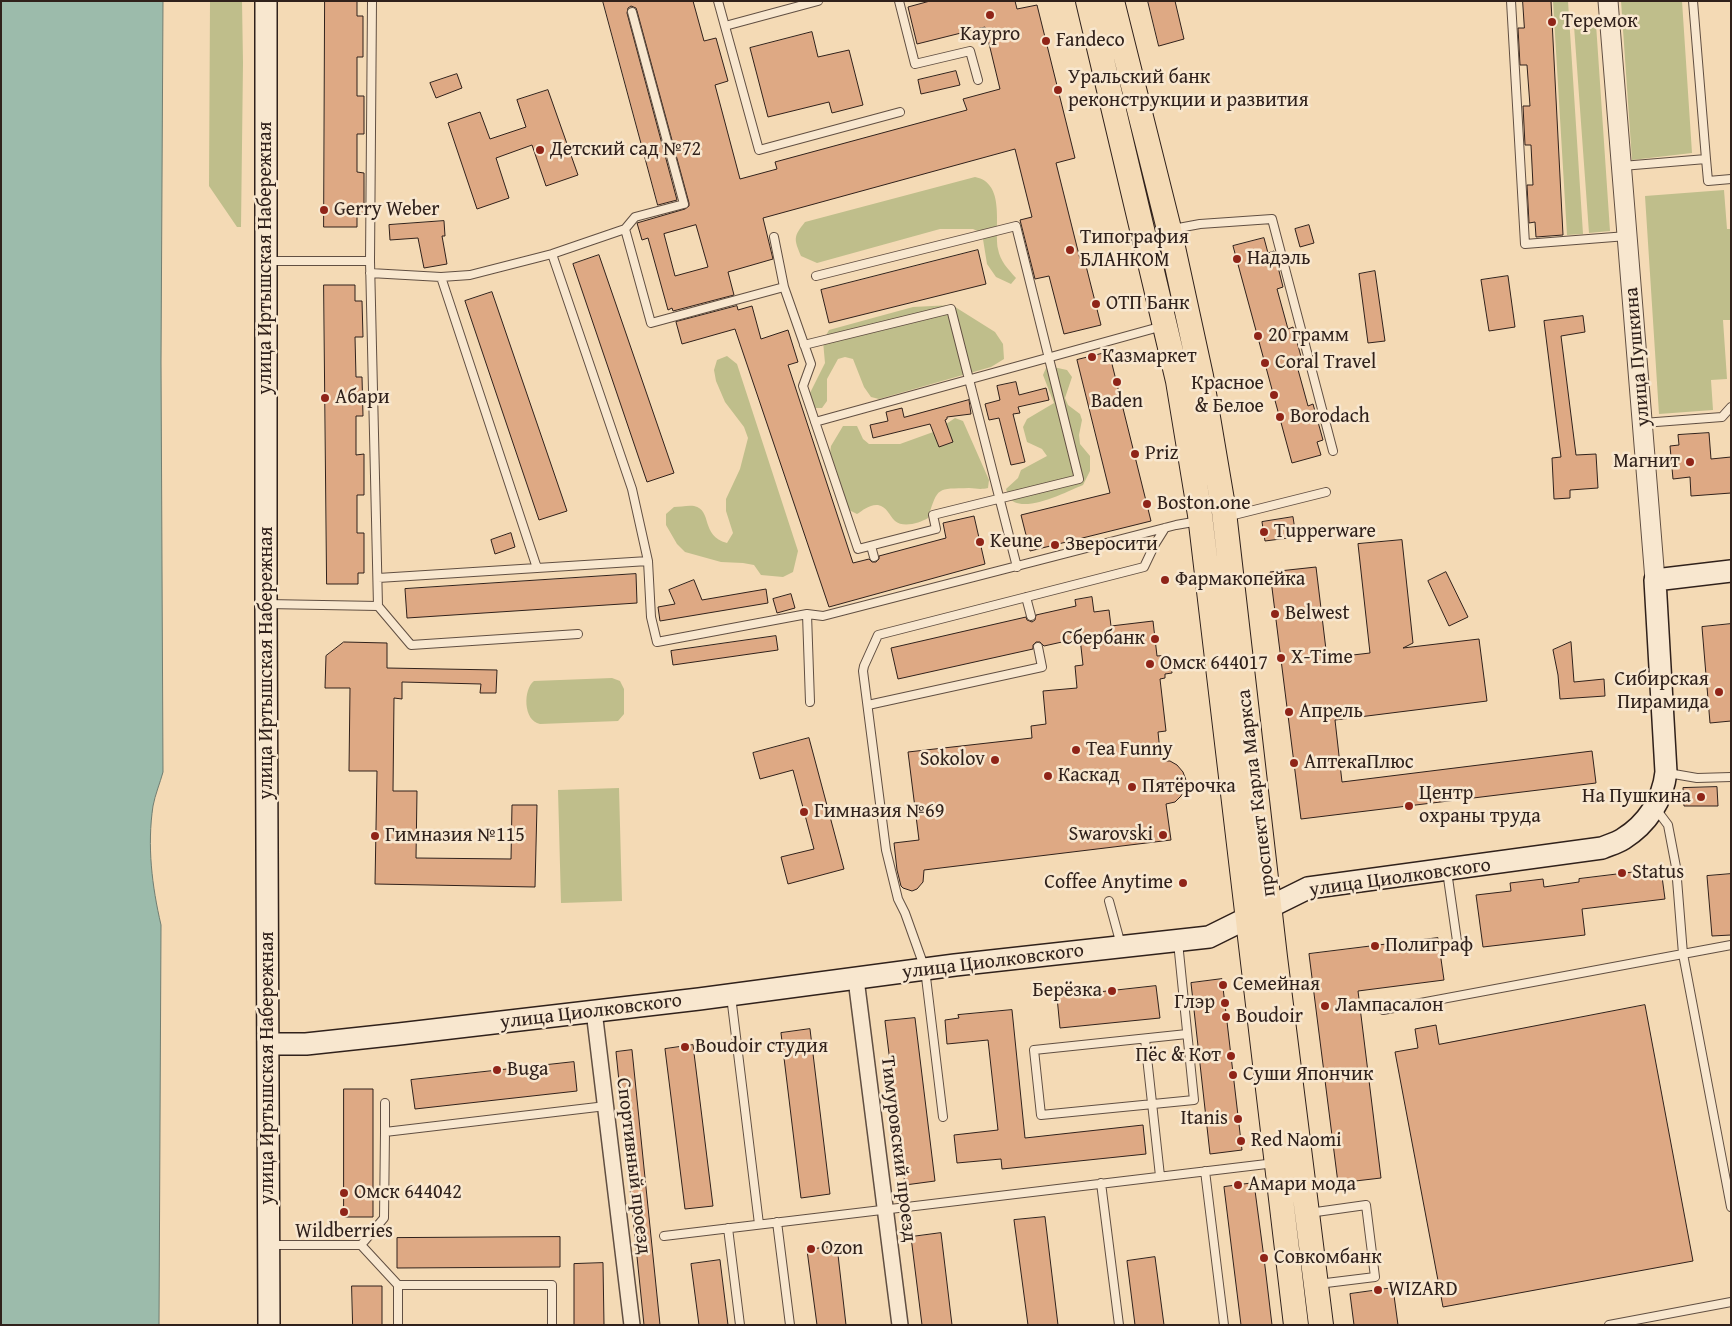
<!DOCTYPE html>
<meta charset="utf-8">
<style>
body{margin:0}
#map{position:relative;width:1732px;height:1326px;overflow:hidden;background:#f4dab5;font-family:"Gentium Book Plus",serif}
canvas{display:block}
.frame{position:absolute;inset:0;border:2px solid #30211b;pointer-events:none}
</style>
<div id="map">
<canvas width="1732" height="1326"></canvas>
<div class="frame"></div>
</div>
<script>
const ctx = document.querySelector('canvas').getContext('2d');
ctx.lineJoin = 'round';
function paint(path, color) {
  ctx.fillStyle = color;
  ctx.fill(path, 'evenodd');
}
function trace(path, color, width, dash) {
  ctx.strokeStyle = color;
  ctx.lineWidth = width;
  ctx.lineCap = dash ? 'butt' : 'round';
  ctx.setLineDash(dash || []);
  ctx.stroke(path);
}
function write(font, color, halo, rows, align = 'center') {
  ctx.font = font + ' "Gentium Book Plus",serif';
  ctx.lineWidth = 5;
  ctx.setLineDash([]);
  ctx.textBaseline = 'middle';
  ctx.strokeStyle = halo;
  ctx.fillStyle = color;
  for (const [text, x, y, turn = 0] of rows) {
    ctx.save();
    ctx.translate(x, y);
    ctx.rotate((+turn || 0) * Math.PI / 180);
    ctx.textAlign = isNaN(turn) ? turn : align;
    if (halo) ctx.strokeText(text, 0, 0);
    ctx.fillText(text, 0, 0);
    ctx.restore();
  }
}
paint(new Path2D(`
 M210,1h32l1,62 -2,164h-4l-28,-41z
 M1553,1h15l15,233 -16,1z
 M1621,1h61l10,152 -60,7z
 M1596,24l14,207 -21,2 -15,-207z
 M975,177c31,6 19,49 23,72 2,12 10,20 18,29l-5,6 -15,-7 -9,-13 -5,-31 -9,-4h-33l-123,34 -16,-7c-7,-17 -8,-19 4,-34z
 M1724,190l3,39h4v91h-8l4,59 -16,1 2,30 -54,4 -14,-218z
 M952,305l43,27 8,12 1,15 -13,8 -112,32 -8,-2 -7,-10 -11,-28 -8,-2 -7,2 -11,20v22l-5,7h-8l-4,-15 15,-30 -2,-22 6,-11 84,-23z
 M727,356l10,8 61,187 -5,21 -10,5 -22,-2 -7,-10 -11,-2 -22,-1 -36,-10 -8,-8 -11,-19v-11l8,-7c6,0 14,-2 20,-1 19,4 6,30 33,37l6,-10 -7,-22v-12l14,-30 8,-31 -4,-11 -19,-25 -9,-21 -2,-11 3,-10z
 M1053,367l14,3 5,7 -7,21 3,7 12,9 2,6 -3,15 1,9 10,12v15l-7,14c-15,6 -64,32 -75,11 -1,-2 -1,-5 -2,-7l12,-11 3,-8 26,-14 -5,-7 -15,-7 -4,-15 4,-8 27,-16 -11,-28 3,-7z
 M955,418l8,3 26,59 -1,8c-9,2 -12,0 -19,0 -32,1 -31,-2 -41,30 -8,5 -25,10 -33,3 -6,-6 -8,-14 -17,-16 -8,-1 -15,5 -21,9l-8,-4 -4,-7 -9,-34 -6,-15 1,-8 12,-20h14l6,13 6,5h31l36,-13z
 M612,678l8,3 4,8v25l-6,7 -78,3c-17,-3 -17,-35 -6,-43z
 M619,788l3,113 -61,2 -3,-113z`), '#bfbe8b');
const water = new Path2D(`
 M1,1h162l-2,361 2,410c-3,11 -8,23 -10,34 -6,40 -1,80 8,119l-2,400h-158z`);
paint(water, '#9cbbab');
trace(water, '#717d71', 1);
const building = new Path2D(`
 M325,1h32v15h6v41h-6v39h7v38h-7v38l7,1v40h-7v14h-33z
 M603,1h90l11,40 12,-3 12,43 -13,4 25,94 37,-10 -2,-7 192,-52 -4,-11 37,-10 -15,-62 -68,17 -9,-37 22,-6h85l2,8 20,-4 38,153 -19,5 24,96 4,-1 17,67 -37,9 -15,-58 -14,3 -15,-59 12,-3 -17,-68 -252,69 10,41 -45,13 6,23 -61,16 -1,-3 -4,2 -20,-72 -6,2 -5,-17 48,-14 4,-3v-3l-52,-192 -1,-3 -5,-2 -3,2 -1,5 50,187 -19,5zM696,225l12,42 -33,9 -11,-42z
 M1148,1h27l9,38 -25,7z
 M1523,1h28l12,234 -27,2 -1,-15 -6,1 -2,-38h6l-2,-40h-6l-2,-39h7l-3,-41h-7l-2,-37h6z
 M812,32l6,25 31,-7 14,55 -31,8 -3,-11 -61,15 -18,-69z
 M956,71l4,14 -39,9 -3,-14z
 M457,74l5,14 -26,10 -6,-15z
 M548,90l30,85 -32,11 -14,-41 -36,13 13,40 -32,11 -29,-86 32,-11 10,27 36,-12 -9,-27z
 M444,221l1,15h-3l5,28 -23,4 -6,-30 -28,2 -1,-15z
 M1309,225l5,18 -14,4 -5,-18z
 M1264,238l4,15 6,-2 9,36 -6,2 11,40 5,-2 10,37 -6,2 11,40 5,-2 10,36 -6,2 4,13 -29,8 -59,-217z
 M978,250l8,34 -157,39 -8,-33z
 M599,255l75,218 -27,9 -74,-218z
 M1375,271l10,70 -17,2 -9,-69z
 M1508,276l7,51 -26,4 -8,-51z
 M324,285h31v16h7l1,36h-8l1,40h6l1,39h-7v39l8,-1v41h-7v38h7v40h-6v11h-31z
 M492,292l75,219 -28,9 -74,-219z
 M737,306l1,4 14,-4 9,33 27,-9 10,32 -10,3 65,198 16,-4 3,3h4l3,-3v-3l67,-18 -3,-15 31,-7 11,48 -156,43 -94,-278 -53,15 -6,-22z
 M1583,316l2,16 -24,4 15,119 20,-1 2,34 -28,2v8l-16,1 -2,-41 9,-1 -17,-136z
 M1109,352l42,169 -121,30 -9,-36 89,-22 -33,-133z
 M1016,382l3,13 27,-7 3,12 -31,7 2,6 -7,1 12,48 -14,3 -12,-47 -10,2 -4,-16 15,-4 -3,-14z
 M969,400l2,14 -24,3v2l-2,1 8,22 -14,5 -9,-23 -57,14 -3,-13 18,-4 -2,-9 16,-4 2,9z
 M1709,433l2,26 20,-2v36l-40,3 -1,-19 -17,2 -3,-33 9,-1 -1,-10z
 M1293,517l3,20 -31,4 -3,-19z
 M511,533l4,14 -20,7 -4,-14z
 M1402,540l11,103 -10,5 76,-9 8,62 -152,19 7,62 250,-31 4,32 -295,36 -31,-247 46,-5 11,91 43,-5 -12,-109z
 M1446,572l22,45 -19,9 -21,-45z
 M636,574l1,29 -230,15 -2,-29z
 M694,580l8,20 64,-11 2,14 -108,18 -2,-14 17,-3 -6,-14z
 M791,594l4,14 -18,5 -4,-14z
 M1092,597l2,15 15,-2 2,16 42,-5 4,35 13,-1 2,18 -7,1v4l-5,1 6,52 -8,1 3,29h9l7,4 6,7 3,8 -1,8 -4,8 -6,6 -9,2 5,36 -247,30 -1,12 -6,7 -5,2 -9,-3 -2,-2 -4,-16 -3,-27 25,-3 -11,-88 124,-14 -1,-12 15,-2 -3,-33 34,-3 -2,-22 8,-1 -3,-27 -36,8 -4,-4h-4l-3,3v4l-135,30 -7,-31 135,-31 1,3 5,2 3,-2 1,-5 40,-9 -1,-6z
 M1731,624v97l-21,2 -8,-96z
 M776,636l2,14 -105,15 -2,-14z
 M344,642l43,1v25l110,2 -1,23h-16l1,-9 -79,-2v17l-8,-1 -1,93h24l-1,67 95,1 1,-54h25l-2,82 -160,-3 2,-113h-28l1,-83h-25l1,-32z
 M1571,642l3,40 30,-3 1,17 -45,3 -2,-24 -5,-25z
 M809,738l35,131 -56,15 -7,-27 33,-8 -21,-79 -33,9 -7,-26z
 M1717,787l1,19h-34l-1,-18z
 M1661,869l4,30 -83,10 3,26 -102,12 -7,-52 35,-4 -1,-8 33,-4 1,8 35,-5v-3z
 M1731,874v61l-19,1 -5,-60z
 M1438,938l6,42 -86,11 23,187 -43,5 -29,-229z
 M1222,979l20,171 -32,4 -19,-171z
 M1156,986l4,32 -100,10 -3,-31z
 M1645,1005l48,256 -250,46 -48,-255 23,-4 -3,-19 21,-4 3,19z
 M1012,1010l13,128 118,-13 3,29 -144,15 -1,-10 -44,4 -3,-28 44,-5 -10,-90 -41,4 -2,-24 14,-2 -1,-3z
 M915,1018l20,163 -30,4 -20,-164z
 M810,1029l20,165 -29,4 -20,-165z
 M693,1045l20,161 -28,3 -20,-160z
 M632,1050l28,275h-16l-28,-273z
 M574,1062l3,29 -162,18 -4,-29z
 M344,1089h29v128h-29z
 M1254,1183l10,75 8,67h-31l-17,-138z
 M1045,1217l13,108h-30l-14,-105z
 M941,1233l11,92h-30l-11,-88z
 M560,1237v30l-163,1v-30z
 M837,1246l9,79h-29l-10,-75z
 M1155,1257l9,68h-29l-8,-64z
 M720,1260l8,65h-29l-8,-61z
 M603,1263l1,62h-30v-61z
 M352,1286h30v39h-29z
 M1393,1288l5,37h-44l-4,-31z`);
paint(building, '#dea984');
trace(building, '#30211b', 1);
const service = new Path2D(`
 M372,1l-2,260 8,345 33,39 167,-11
 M718,1l41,149 141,-38
 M899,1l16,63 55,-13 8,29
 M1511,1l14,243 102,-8
 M725,26l93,-25
 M1706,159l2,22 23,-2
 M1622,166l84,-7 -13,-158
 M625,229l26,94 133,-36
 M1173,229l27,-5 72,-5 61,232
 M774,237l10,50 27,77 -8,22 55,163 78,-20 -3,-14 146,-36 -63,-253 -200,50
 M552,254l80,235 16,72
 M269,261h101
 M370,273l71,4 29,-2 82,-21 73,-25 10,-12 49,-13 -52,-192
 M441,277l96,291
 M804,345l147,-36 66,258
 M815,422l348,-96
 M1643,423l79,-6 9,-10
 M1226,517l100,-25
 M871,546l3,11
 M378,578l270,-17 3,56 6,25 150,-28 16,2 353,-91 23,-4
 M1026,597l5,19
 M267,604l111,2
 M807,614l3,88
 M868,705l174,-38 -4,-20
 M1668,773l29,5 34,-1
 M1656,809l12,16 8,42 7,87 48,253
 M1447,871l10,70
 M1109,901l12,44
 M1178,942l16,158 -153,15 -7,-65 153,-16
 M731,996l28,228
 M1383,1010l348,-65
 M1145,1039l15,137
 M943,1117l-18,-148 -20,-56 -7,-14 -12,-49 -23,-179 1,-5 14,-31 266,-68 11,-23 10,-16
 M385,1132v-29
 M1205,1171l19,154
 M1101,1183l18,142
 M1309,1213l57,-8 9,72 -57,7
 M777,1222l13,103
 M728,1228l12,97
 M664,1236l611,-73
 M271,1245h90l37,40v40
 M361,1245l23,-27 1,-86 221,-26
 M398,1285h154v40
 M1609,1325l122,-23`);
const minor = new Path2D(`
 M856,979l44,346
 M594,1011l38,314`);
const tertiary = new Path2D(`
 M1608,1l47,579`);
const secondary = new Path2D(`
 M266,1v603l3,721
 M268,1044h38l93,-10 300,-35 256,-34 254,-28 99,-49 294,-40c7,-3 15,-5 21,-9 24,-15 40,-39 43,-67l-11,-192 76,-9`);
const primary = new Path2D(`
 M1088,1l90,380 22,134 96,810
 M1112,1l57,228 32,147 23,136 51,445 46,368`);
trace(service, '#614f42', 10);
trace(minor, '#614f42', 18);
trace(tertiary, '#614f42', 21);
trace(secondary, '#30211b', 24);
trace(primary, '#30211b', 26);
trace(service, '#f8e7cf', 8);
trace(minor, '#f8e7cf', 15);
trace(tertiary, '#f8e7cf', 19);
trace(secondary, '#f8e7cf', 21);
trace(primary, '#f4dab5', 24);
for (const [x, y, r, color] of [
 [990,15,5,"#8f2418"],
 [1552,22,5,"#8f2418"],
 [1046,41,5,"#8f2418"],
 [1058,90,5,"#8f2418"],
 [540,150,5,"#8f2418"],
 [324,210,5,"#8f2418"],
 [1070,250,5,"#8f2418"],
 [1237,259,5,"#8f2418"],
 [1096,304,5,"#8f2418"],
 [1258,336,5,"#8f2418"],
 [1092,357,5,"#8f2418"],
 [1265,363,5,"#8f2418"],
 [1117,382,5,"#8f2418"],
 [1274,395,5,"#8f2418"],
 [325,398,5,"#8f2418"],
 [1280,417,5,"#8f2418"],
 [1135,454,5,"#8f2418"],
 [1690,462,5,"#8f2418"],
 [1147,504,5,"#8f2418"],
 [1264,532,5,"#8f2418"],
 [980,542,5,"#8f2418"],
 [1055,545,5,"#8f2418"],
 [1165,580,5,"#8f2418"],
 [1275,614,5,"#8f2418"],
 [1155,639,5,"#8f2418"],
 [1281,658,5,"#8f2418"],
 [1150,664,5,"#8f2418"],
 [1719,692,5,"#8f2418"],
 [1289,712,5,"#8f2418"],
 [1076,750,5,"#8f2418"],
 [995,760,5,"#8f2418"],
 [1294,763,5,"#8f2418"],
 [1048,776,5,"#8f2418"],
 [1132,787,5,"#8f2418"],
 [1701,797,5,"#8f2418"],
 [1409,806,5,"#8f2418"],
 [804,812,5,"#8f2418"],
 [1163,835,5,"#8f2418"],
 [375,836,5,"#8f2418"],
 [1622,873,5,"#8f2418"],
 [1183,883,5,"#8f2418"],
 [1375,946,5,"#8f2418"],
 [1223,985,5,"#8f2418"],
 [1112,991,5,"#8f2418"],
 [1225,1003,5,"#8f2418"],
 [1325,1006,5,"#8f2418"],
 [1226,1017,5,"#8f2418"],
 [685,1047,5,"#8f2418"],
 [1231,1056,5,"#8f2418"],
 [497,1070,5,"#8f2418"],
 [1233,1075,5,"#8f2418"],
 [1238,1119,5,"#8f2418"],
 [1241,1141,5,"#8f2418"],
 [1238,1185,5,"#8f2418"],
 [344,1193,5,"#8f2418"],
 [344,1212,5,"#8f2418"],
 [811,1249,5,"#8f2418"],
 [1264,1258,5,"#8f2418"],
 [1378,1290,5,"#8f2418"]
]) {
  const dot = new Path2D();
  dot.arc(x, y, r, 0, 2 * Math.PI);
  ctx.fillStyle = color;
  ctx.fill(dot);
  trace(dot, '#f8e7cf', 2);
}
write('20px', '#30211b', '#f8e7cf', [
 ["Теремок",1562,22],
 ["Kaypro",990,35,"center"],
 ["Fandeco",1056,41],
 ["Уральский банк",1068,78],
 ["реконструкции и развития",1068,101],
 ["Детский сад №72",550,150],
 ["Gerry Weber",334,210],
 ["Типография",1080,238],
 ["БЛАНКОМ",1080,261],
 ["Надэль",1247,259],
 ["ОТП Банк",1106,304],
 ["20 грамм",1268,336],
 ["Казмаркет",1102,357],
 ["Coral Travel",1275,363],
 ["Красное",1264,384,"right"],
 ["& Белое",1264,407,"right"],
 ["Абари",335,398],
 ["Baden",1117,402,"center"],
 ["Borodach",1290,417],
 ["Priz",1145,454],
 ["Магнит",1680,462,"right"],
 ["Boston.one",1157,504],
 ["Tupperware",1274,532],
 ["Keune",990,542],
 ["Зверосити",1065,545],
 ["Фармакопейка",1175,580],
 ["Belwest",1285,614],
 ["Сбербанк",1145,639,"right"],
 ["X-Time",1291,658],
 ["Омск 644017",1160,664],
 ["Сибирская",1709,680,"right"],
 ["Пирамида",1709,703,"right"],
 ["Апрель",1299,712],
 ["Tea Funny",1086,750],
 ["Sokolov",985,760,"right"],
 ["АптекаПлюс",1304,763],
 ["Каскад",1058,776],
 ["Пятёрочка",1142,787],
 ["Центр",1419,794],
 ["охраны труда",1419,817],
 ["На Пушкина",1691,797,"right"],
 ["Гимназия №69",814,812],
 ["Swarovski",1153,835,"right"],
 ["Гимназия №115",385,836],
 ["Status",1632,873],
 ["Coffee Anytime",1173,883,"right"],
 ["Полиграф",1385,946],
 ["Семейная",1233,985],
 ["Берёзка",1102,991,"right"],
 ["Глэр",1215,1003,"right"],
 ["Лампасалон",1335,1006],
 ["Boudoir",1236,1017],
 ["Boudoir студия",695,1047],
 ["Пёс & Кот",1221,1056,"right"],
 ["Buga",507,1070],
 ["Суши Япончик",1243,1075],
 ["Itanis",1228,1119,"right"],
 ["Red Naomi",1251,1141],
 ["Амари мода",1248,1185],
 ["Омск 644042",354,1193],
 ["Wildberries",344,1232,"center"],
 ["Ozon",821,1249],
 ["Совкомбанк",1274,1258],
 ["WIZARD",1388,1290]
], 'left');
write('20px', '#30211b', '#f8e7cf', [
 ["улица Иртышская Набережная",266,258,-90],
 ["улица Пушкина",1638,357,-95],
 ["улица Иртышская Набережная",267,663,-90],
 ["проспект Карла Маркса",1257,793,-97],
 ["улица Циолковского",1400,878,-8],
 ["улица Циолковского",993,962,-7],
 ["улица Циолковского",591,1012,-7],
 ["улица Иртышская Набережная",268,1068,-90],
 ["Тимуровский проезд",898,1149,83],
 ["Спортивный проезд",633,1166,83]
]);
</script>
